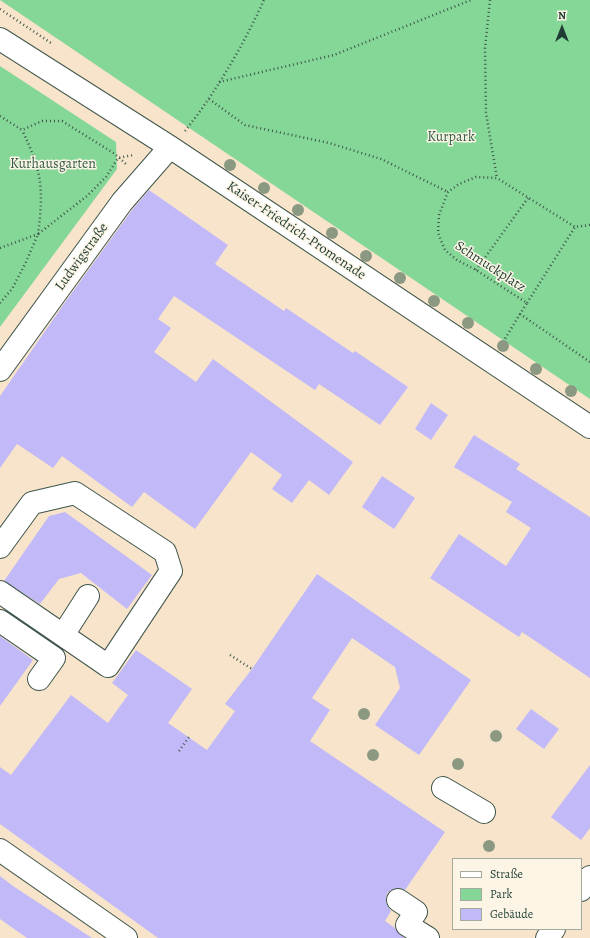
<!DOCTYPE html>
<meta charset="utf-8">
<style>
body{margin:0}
#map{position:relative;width:590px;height:938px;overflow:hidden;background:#f7e4cb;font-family:Alegreya,serif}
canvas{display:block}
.legend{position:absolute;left:452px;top:858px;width:130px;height:72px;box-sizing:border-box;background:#fcf5e5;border:1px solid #a4ab9e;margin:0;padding:5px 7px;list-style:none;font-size:12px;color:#1f3d34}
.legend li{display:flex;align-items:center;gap:8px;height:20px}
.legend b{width:20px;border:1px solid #a4ab9e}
.north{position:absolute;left:542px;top:8px;width:40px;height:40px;-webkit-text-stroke:3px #fcf5e5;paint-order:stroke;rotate:0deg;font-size:11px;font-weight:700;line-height:16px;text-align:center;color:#1f3d34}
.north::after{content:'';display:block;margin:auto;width:14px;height:18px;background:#1f3d34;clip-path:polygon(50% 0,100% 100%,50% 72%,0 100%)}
</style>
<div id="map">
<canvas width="590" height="938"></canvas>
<ul class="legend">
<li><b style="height:5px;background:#fff"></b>Straße</li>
<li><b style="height:11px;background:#85d798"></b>Park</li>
<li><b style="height:11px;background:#c2b9f8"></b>Gebäude</li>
</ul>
<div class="north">N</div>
</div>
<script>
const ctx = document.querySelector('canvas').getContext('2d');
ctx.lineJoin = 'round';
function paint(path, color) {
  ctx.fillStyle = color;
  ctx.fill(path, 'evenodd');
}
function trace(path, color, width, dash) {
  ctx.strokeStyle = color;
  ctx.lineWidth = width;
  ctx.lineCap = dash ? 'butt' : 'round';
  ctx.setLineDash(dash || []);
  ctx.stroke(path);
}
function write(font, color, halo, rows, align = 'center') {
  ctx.font = font + ' Alegreya,serif';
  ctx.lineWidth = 3;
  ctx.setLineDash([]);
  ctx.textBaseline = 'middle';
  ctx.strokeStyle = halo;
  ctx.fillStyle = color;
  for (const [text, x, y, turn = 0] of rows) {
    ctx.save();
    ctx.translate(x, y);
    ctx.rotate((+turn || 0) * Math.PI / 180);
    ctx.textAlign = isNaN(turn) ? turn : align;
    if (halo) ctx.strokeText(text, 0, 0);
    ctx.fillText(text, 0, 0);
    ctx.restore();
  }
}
paint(new Path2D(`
 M0,0h590v399z
 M0,66l116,76 1,27 -117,158z`), '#85d798');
paint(new Path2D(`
 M149,190l79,55 -13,19 69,47 2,-3 67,45 2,-2 53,36 -28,38 -61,-41 -4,6 -141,-94 -16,23 13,9 -17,24 42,30 17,-23 140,103 -24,33 -20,-15 -17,23 -20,-14 10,-14 -31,-23 -56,77 -51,-37 -12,15 -70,-51 -9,12 -36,-24 -17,24v-72l66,-95 66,-91z
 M431,403l17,12 -17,25 -16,-11z
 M474,435l46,29 -4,5 74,48v161l-68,-46 -3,5 -89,-59 29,-44 47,32 25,-38 -25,-16 6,-10 -58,-35z
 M382,476l33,22 -21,31 -32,-22z
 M65,512l87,63 -25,34 -46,-36 -22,6 -19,25 -36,-23 45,-65z
 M317,574l154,106 -52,75 -44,-30 25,-37 -5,-21 -43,-29 -40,60 18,12 -20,31 135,91 -40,58 -6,-2 -6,1 -6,4 -1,6 1,6 4,6 -6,10 10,7 9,10h-246l-158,-114v-57l11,8 60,-80 37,28 20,-28 -16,-12 24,-33 56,39 -24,34 39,27 28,-39 -10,-7 27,-35z
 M0,636l33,24 -33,46z
 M531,709l28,20 -15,20 -28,-20z
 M590,765v63l-9,12 -30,-23z
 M0,876l13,10 79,52h-65l-27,-19z`), '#c2b9f8');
const minor = new Path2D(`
 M0,39l170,108 420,280
 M0,370l122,-168 48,-55
 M0,547l32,-44 43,-10 90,59 6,19 -63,95 -108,-74
 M0,621l54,37 -15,21
 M63,635l25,-39
 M443,788l41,24
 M0,850l126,88
 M581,890l9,-13
 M398,900l18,12 -9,13 21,13
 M547,938l7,-9`);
trace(minor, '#3f564b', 24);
trace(new Path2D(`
 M490,0l-5,48 1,65 11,65
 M0,9l51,34
 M219,82l115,-27 137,-55
 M209,99l36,26 84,18 52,16 67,33
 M0,116l22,14 20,-9h20l53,33 12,11
 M185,131c31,-39 58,-85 79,-131
 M590,225l-15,2 -78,-49 -21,-1 -17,7 -11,8 -9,23 -1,18 7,17 12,10 19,10 51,33 -7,11 70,48
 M0,248l38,-14c6,-45 4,-63 -16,-104
 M476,270l52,-72
 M0,303l12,-14 14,-27 12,-28 49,-38 19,-19 12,-19 16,-3
 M527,303l48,-76
 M503,342l17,-28
 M230,655l22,14
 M179,751l10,-14`), '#3f564b', 2.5, [1, 3]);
trace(minor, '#fff', 22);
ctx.fillStyle = '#8b9983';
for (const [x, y] of [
 [230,165],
 [264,188],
 [298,210],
 [332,233],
 [366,256],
 [400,278],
 [434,301],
 [468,323],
 [503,346],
 [536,369],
 [571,391],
 [364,714],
 [496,736],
 [373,755],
 [458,764],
 [489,846]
]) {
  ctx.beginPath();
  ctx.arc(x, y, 6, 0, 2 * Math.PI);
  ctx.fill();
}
write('14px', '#335c48', '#fcf5e5', [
 ["Kurpark",451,138],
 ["Kurhausgarten",53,165]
]);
write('14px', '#1f3d34', '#fcf5e5', [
 ["Kaiser-Friedrich-Promenade",296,231,34],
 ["Ludwigstraße",82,257,-54],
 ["Schmuckplatz",490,267,33]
]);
</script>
